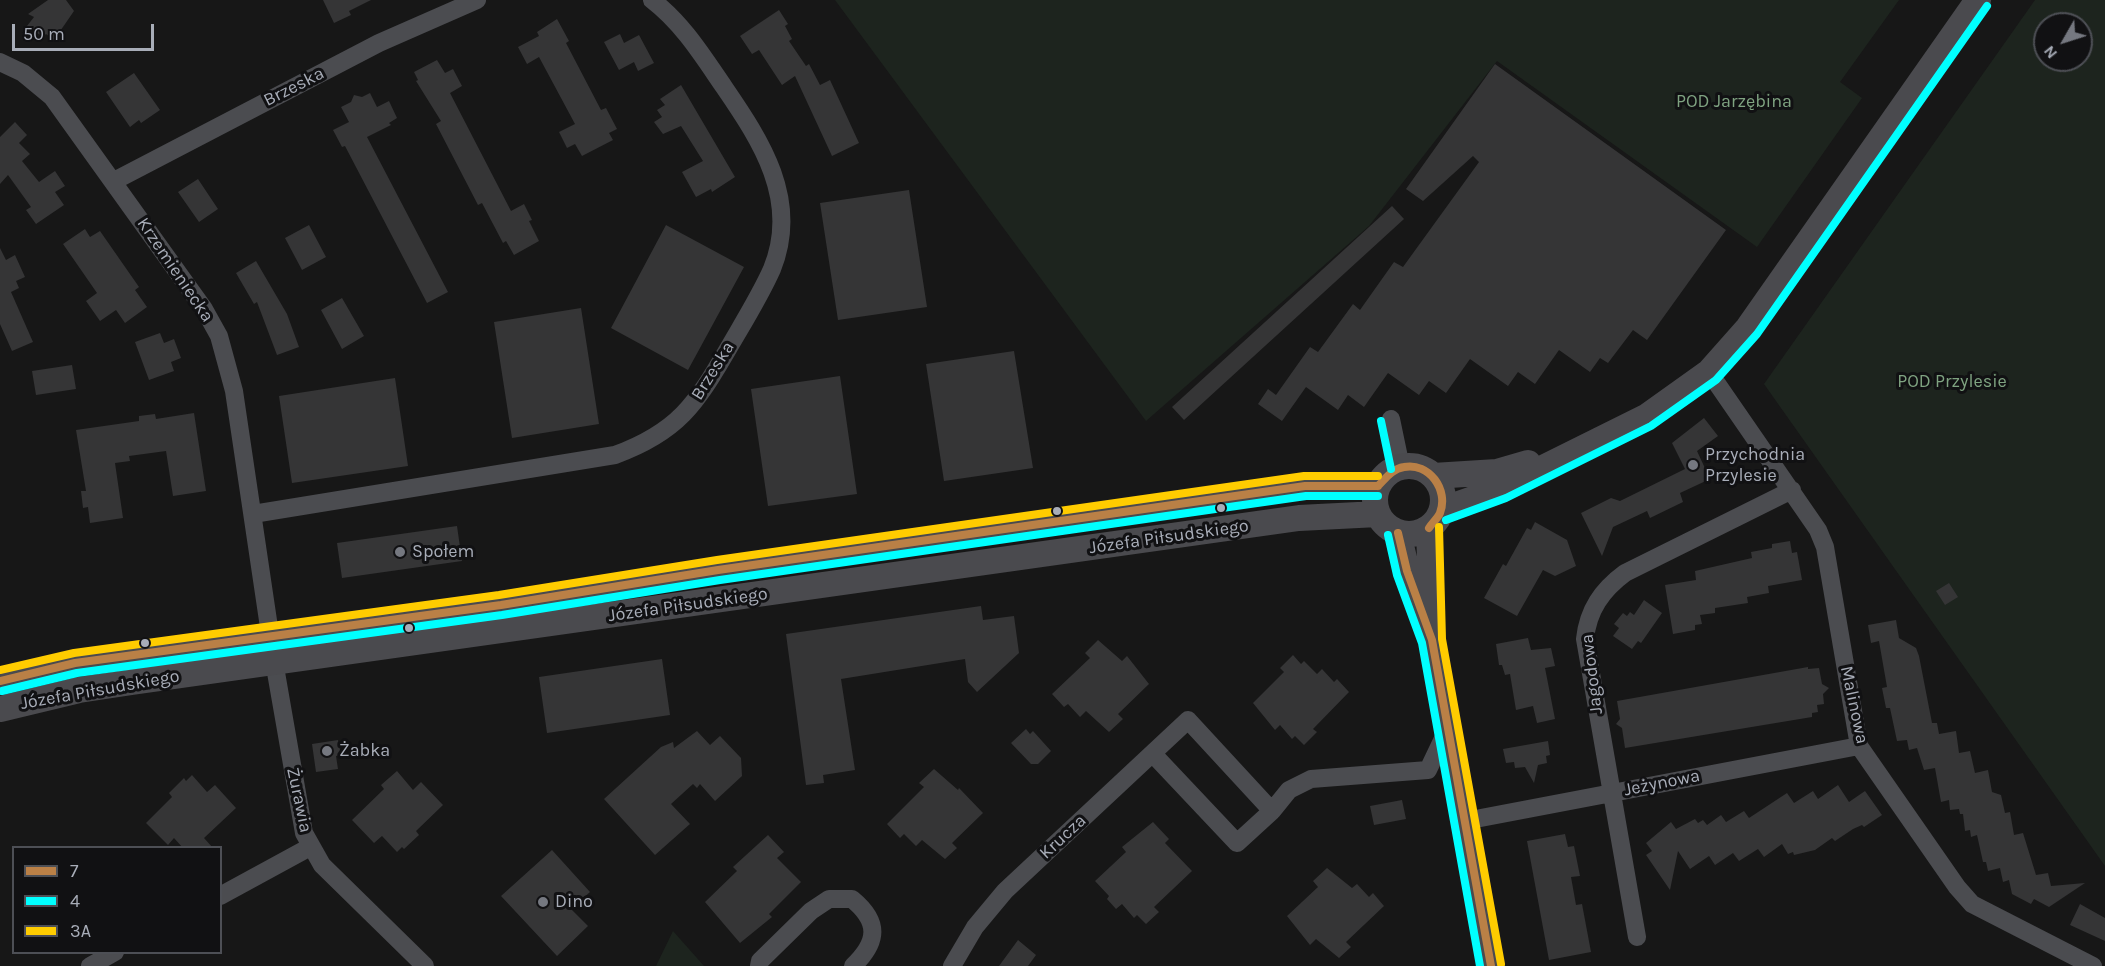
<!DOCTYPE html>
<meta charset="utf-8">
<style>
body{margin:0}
#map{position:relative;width:2105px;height:966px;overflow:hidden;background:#171717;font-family:Karla,sans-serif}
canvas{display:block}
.legend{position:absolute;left:12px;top:846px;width:210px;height:108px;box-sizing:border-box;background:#111113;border:2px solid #4d4f55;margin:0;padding:8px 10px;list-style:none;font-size:18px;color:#a8adb8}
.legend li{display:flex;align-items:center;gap:12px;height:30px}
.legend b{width:30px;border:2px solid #4d4f55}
.north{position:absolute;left:2033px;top:12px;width:60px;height:60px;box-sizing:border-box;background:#111113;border:2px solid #4d4f55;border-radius:50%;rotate:231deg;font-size:16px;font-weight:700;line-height:24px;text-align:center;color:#a8adb8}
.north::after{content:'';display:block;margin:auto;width:21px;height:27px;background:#757880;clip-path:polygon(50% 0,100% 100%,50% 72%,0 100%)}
.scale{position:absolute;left:12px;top:24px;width:142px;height:27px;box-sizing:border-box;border:3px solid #a8adb8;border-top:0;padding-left:8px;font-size:18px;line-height:21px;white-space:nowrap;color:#a8adb8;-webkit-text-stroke:4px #111113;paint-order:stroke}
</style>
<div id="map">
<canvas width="2105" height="966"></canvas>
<ul class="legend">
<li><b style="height:8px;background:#ba8046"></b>7</li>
<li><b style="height:8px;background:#0ff"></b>4</li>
<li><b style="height:8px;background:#fc0"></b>3A</li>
</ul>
<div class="north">N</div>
<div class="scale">50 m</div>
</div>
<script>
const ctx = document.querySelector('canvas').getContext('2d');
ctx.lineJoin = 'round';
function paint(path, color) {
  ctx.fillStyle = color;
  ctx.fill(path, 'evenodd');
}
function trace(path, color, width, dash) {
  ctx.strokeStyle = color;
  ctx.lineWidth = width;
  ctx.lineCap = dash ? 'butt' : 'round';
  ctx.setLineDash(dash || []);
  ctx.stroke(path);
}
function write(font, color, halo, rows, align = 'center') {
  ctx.font = font + ' Karla,sans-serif';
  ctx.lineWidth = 6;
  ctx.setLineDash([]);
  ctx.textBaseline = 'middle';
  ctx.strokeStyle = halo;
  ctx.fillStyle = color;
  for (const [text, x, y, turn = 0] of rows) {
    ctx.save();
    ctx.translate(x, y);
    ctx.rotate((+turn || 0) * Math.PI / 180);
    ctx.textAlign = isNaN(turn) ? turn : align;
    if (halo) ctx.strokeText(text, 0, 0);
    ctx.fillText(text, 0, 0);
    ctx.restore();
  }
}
paint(new Path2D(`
 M835,0h1064l-59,82 22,16 -105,149 -260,-186 -128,165 -223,195z
 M2035,0h70v866l-341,-482zM2045,24h36v36h-36z
 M673,931l31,35h-48z`), '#1d241e');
paint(new Path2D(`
 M48,0h18l8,11 -20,29 -8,-6 -3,3 -16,-11 7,-9 -6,-3z
 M323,0h48l-22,11 2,4 -17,8z
 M779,10l9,14 -3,2 7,13 -3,2 17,25 3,-2 11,21 10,-5 29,63 -27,13 -37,-80 -13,9 -23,-35 -7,4 -12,-18z
 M557,19l12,22 -3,2 35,67 5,-2 11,21 -8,4 4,7 -31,16 -7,-12 -8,4 -8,-16 16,-8 -36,-67 -12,7 -9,-17 21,-11 -2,-4z
 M620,34l4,9 15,-8 15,28 -16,8 -4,-9 -15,8 -15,-28z
 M437,60l8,13 8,-4 9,17 -12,7 61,118 13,-7 8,16 -3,1 10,20 -25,14 -8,-14 -3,2 -21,-40 -4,2 -42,-81 5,-3 -25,-40 2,-1 -4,-8z
 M1495,64l231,166 -79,110 -14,-10 -25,33 -8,-5 -10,14 -31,-22 -24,34 -17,-12 -10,14 -38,-27 -24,34 -17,-12 -10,14 -31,-22 -24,34 -16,-12 -10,15 -32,-23 -24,34 -24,-17 10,-15 8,6 34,-48 8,5 35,-48 7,6 34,-48 9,5 76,-105 -6,-6 -50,45 -17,-12z
 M134,73l26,37 -19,13 -2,-3 -9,7 -24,-35z
 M681,85l54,92 -23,15 -1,-3 -15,8 -14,-25 21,-11 -22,-35 -18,8 -9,-12 8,-5 -5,-7 8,-5 -5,-6z
 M370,93l7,14 12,-6 8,17 -8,5 2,2 -24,12 81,155 -21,11 -82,-157 -3,1 -9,-17 16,-8 -8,-15 10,-5 3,-7 8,2z
 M15,122l12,13 -8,8 11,11 -8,7 17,21 16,-11 10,15 -10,6 9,13 -28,19 -10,-14 5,-3 -23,-32 -8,9v-47z
 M198,179l20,30 -19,13 -21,-30z
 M909,190l18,117 -89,13 -18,-117z
 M1392,206l12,13 -220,201 -12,-13z
 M309,225l17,32 -24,13 -17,-32z
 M666,225l78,42 -56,103 -77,-42z
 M85,229l5,8 10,-6 39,56 -4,3 12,17 -22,16 -9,-13 -16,11 -14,-20 11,-8 -34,-49z
 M0,248l6,12 9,-5 10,22 -9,4 3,7 -8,4 22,50 -21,9 -12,-27z
 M256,261l31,53 12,33 -22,8 -20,-53 -3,2 -18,-31z
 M342,298l22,38 -22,13 -21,-39z
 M581,308l18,116 -87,14 -18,-116z
 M160,333l4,10 10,-4 7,19 -10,4 3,9 -25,9 -14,-38z
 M1014,351l19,117 -89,13 -18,-117z
 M72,365l4,24 -40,6 -4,-24z
 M840,376l17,118 -89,12 -17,-117z
 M395,378l13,88 -116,17 -13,-87z
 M194,413l12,78 -33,5 -7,-45 -37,5 1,5 -15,2 8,55 -33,5 -2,-16 -5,1 -2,-17h5l-10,-61 63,-9v-5l16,-2 1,5z
 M1704,418l14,18 -21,15 13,28 -30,14 3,9 -33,16 -3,-7 -34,16 -11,29 -21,-43 30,-15 9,3 65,-32 -13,-26z
 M1535,522l32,18 9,26 -21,10 -12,-6 -26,46 -33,-18 19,-34 3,2 21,-38 4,2z
 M457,526l5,35 -120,17 -5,-35z
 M1790,541l2,12 5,-1 5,28 -34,6 1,7 -22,4 1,6 -33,5v5l-15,2 2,9 -7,1v5l-22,4 -8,-49 31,-5 -1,-9 57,-13 -1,-6 21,-4v-4z
 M1949,583l9,14 -13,8 -9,-14z
 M1644,600l18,13 -21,30 -3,-2 -6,8 -19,-13 6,-8 -5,-4 9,-11 4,3 3,-4 4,3z
 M981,606l2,14 31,-4 5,37 -42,39 -9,-10 -3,-23 -124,20 14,91 -32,5 1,8 -18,2 -20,-151z
 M1896,620l3,18 17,10 3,8 13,67h5l2,11 17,-3 3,22 11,-2 5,22 13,-3 4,22 9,3 4,18 5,-1 4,23 9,-2 13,42 12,-2 3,13 34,-3 -36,24 -15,-8 -3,5 -19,-10 -3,-14 -6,2 -3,-14 -12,3 -2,-9h-3l-6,-27 -6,2 -1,-7 -5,1 -2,-17h-3l-1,-5 -9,1 -1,-10 -8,2 -6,-34 -11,2 -7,-22 -8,2 -2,-10 -10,1 -7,-33h-4l-4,-20 5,-1 -8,-46 -8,2 -3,-18z
 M1528,638l3,12 20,-2 4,18 -10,2 10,51 -18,4 -4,-17 -17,4 -6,-36 -5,1 -3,-10h-3l-3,-21z
 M1098,640l24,21 5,-5 22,28 -31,30 5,5 -14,13 -23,-21 -6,6 -12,-13 -4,3 -12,-13 38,-36 -5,-5z
 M1293,655l8,9 3,-3 13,13 5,-5 12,13 3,-3 12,13 -36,37 4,3 -13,13 -9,-9 -3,3 -12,-14 -5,5 -22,-27 31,-31 -4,-4z
 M662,659l8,56 -123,18 -8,-56z
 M1808,667v2l11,-1 3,16 7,4 -6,6 1,10 -7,1 1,7 -6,1v4l-187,31 -3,-20 -6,-4 4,-5 -3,-18z
 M1026,729l4,5 3,-3 18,20 -13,13h-7l-20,-21z
 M697,731l13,14 10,-9 21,22 1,18 -27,25 -15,-17 -3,4 -4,-4 -22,20 19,20 -35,31 -51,-56 57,-52 12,-5 1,6z
 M338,740l3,15 -5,1 2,13 -22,3 -4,-28z
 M1548,741l2,14 -4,1 1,7 -9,2 -4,18 -9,-16 -10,1 -1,-6 -8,1 -3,-14z
 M934,769l24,21 1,-2 24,25 -31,30 5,5 -12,11 -23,-19 -6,6 -12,-12 -4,4 -13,-14 37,-37 -5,-4z
 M397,771l16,19 8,-8 22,23 -27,26 3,4 -15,14 -2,-2 -5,5 -15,-16 -8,7 -22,-23 32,-31 -3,-4z
 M192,775l15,17 8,-7 21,23 -32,30 9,10h-30l-9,-10 -6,7 -22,-22 26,-26 -3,-4 15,-15 2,3z
 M1838,785l11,17 16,-11 17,24 -18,12 -2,-2 -9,4 -18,12 -3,-3 -17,12 -21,5 -1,-3 -5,2 -6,-10 -18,13 -6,-8 -19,12 -6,-8 -18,12 -6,-9 -19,13 -12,-18 -8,39 -24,-35 6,-4 -6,-8 25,-21 5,7 19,-10 3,4 5,-3 4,5 14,-10 5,7 18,-11 5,7 38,-25 7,10 19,-12 5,8z
 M1402,800l4,19 -32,6 -4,-19z
 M1153,822l16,17 -4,4 27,28 -38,36 5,5 -13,12 -9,-9 -3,3 -12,-14 -6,5 -9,-10 2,-3 -14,-15 31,-29 -4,-5z
 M1565,834l3,13 6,-1 6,30 -9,1 5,28 6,-1 9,48 -42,8 -22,-119z
 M768,835l16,17 -7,6 24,24 -32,32 3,3 -32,26 -35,-41 32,-31 -4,-4z
 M552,850l38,42 -19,17 17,17 -31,30 -56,-60z
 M1327,868l25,20 5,-4 12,13 4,-4 11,13 -38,36 5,5 -12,11 -23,-19 -6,6 -23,-29 31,-29 -5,-6z
 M2080,904l25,14v23l-35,-16z
 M1018,940l18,15 -8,11h-29z`), '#353536');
trace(new Path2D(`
 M0,62l23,11 29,24 152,212 15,27 15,55 40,270 30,172 18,32 103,101
 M114,181l265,-138 98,-43
 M1709,372l109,158 7,17 34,199 98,141 15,17 121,62
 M1391,419l10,48
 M253,514l362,-59c63,-23 81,-51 113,-106 15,-26 32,-53 44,-80 28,-69 -11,-128 -48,-182 -22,-32 -41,-63 -72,-87
 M1272,811l17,-21 22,-11 117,-9 20,-42
 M1465,821l394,-75
 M220,896l90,-49
 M1637,937l-52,-298c3,-29 17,-49 40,-66l167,-83
 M90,966l25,-14
 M759,966l1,-5 51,-50 18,-12h23c28,23 26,43 1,67
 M952,966l23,-39 30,-36 183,-171 84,91 -35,32 -84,-89`), '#4b4c50', 18);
trace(new Path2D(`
 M1375 500a34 34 0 1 1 68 0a34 34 0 1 1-68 0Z
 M1433,476l64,-4 31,-9
 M1442,510l59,-21 145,-72 63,-45 39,-44 230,-328
 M1429,528l3,93
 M1398,533l9,38 25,69 59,326
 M0,681l75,-18 426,-58 217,-35 587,-84h73
 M0,709l79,-19 53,-8 1167,-164 79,-4`), '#4a4a4e', 26);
trace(new Path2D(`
 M1378,486c8,-8 14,-17 26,-19 25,-5 45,23 36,46 -2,5 -8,10 -11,15
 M1398,533l9,38 25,69 59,326
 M0,681l75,-18 426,-58 217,-35 587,-84h73`), '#ba8046', 8);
trace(new Path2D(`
 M1381,421l10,48
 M1446,520l60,-22 145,-72 65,-46 41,-46 230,-328
 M1388,535l9,40 25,68 58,323
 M2,691l75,-18 425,-58 218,-35 586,-84h72`), '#0ff', 8);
trace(new Path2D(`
 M1439,527l3,112 59,325
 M0,670l74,-17 425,-58 218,-35 587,-84h74`), '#fc0', 8);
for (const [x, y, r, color] of [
 [1693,465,6,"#757880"],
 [1221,508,5,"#a8adb8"],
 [1057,511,5,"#a8adb8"],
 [400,552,6,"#757880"],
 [409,628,5,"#a8adb8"],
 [145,643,5,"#a8adb8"],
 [327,751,6,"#757880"],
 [543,902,6,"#757880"]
]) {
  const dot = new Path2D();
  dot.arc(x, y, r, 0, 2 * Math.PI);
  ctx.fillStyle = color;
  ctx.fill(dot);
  trace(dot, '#111113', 2);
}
write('18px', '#a8adb8', '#111113', [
 ["Brzeska",294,87,-27],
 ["Krzemieniecka",175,270,56],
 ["Brzeska",713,371,-58],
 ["Józefa Piłsudskiego",1169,537,-8],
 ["Józefa Piłsudskiego",688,605,-8],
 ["Jagodowa",1592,674,-97],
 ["Józefa Piłsudskiego",100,690,-10],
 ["Malinowa",1854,705,78],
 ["Jeżynowa",1662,783,-11],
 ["Żurawia",299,800,78],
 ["Krucza",1063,837,-43]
]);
write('18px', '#7fa381', '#111113', [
 ["POD Jarzębina",1734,102],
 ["POD Przylesie",1952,382]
]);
write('18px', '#a8adb8', '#111113', [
 ["Przychodnia",1705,455],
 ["Przylesie",1705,476],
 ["Społem",412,552],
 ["Żabka",339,751],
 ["Dino",555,902]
], 'left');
</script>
